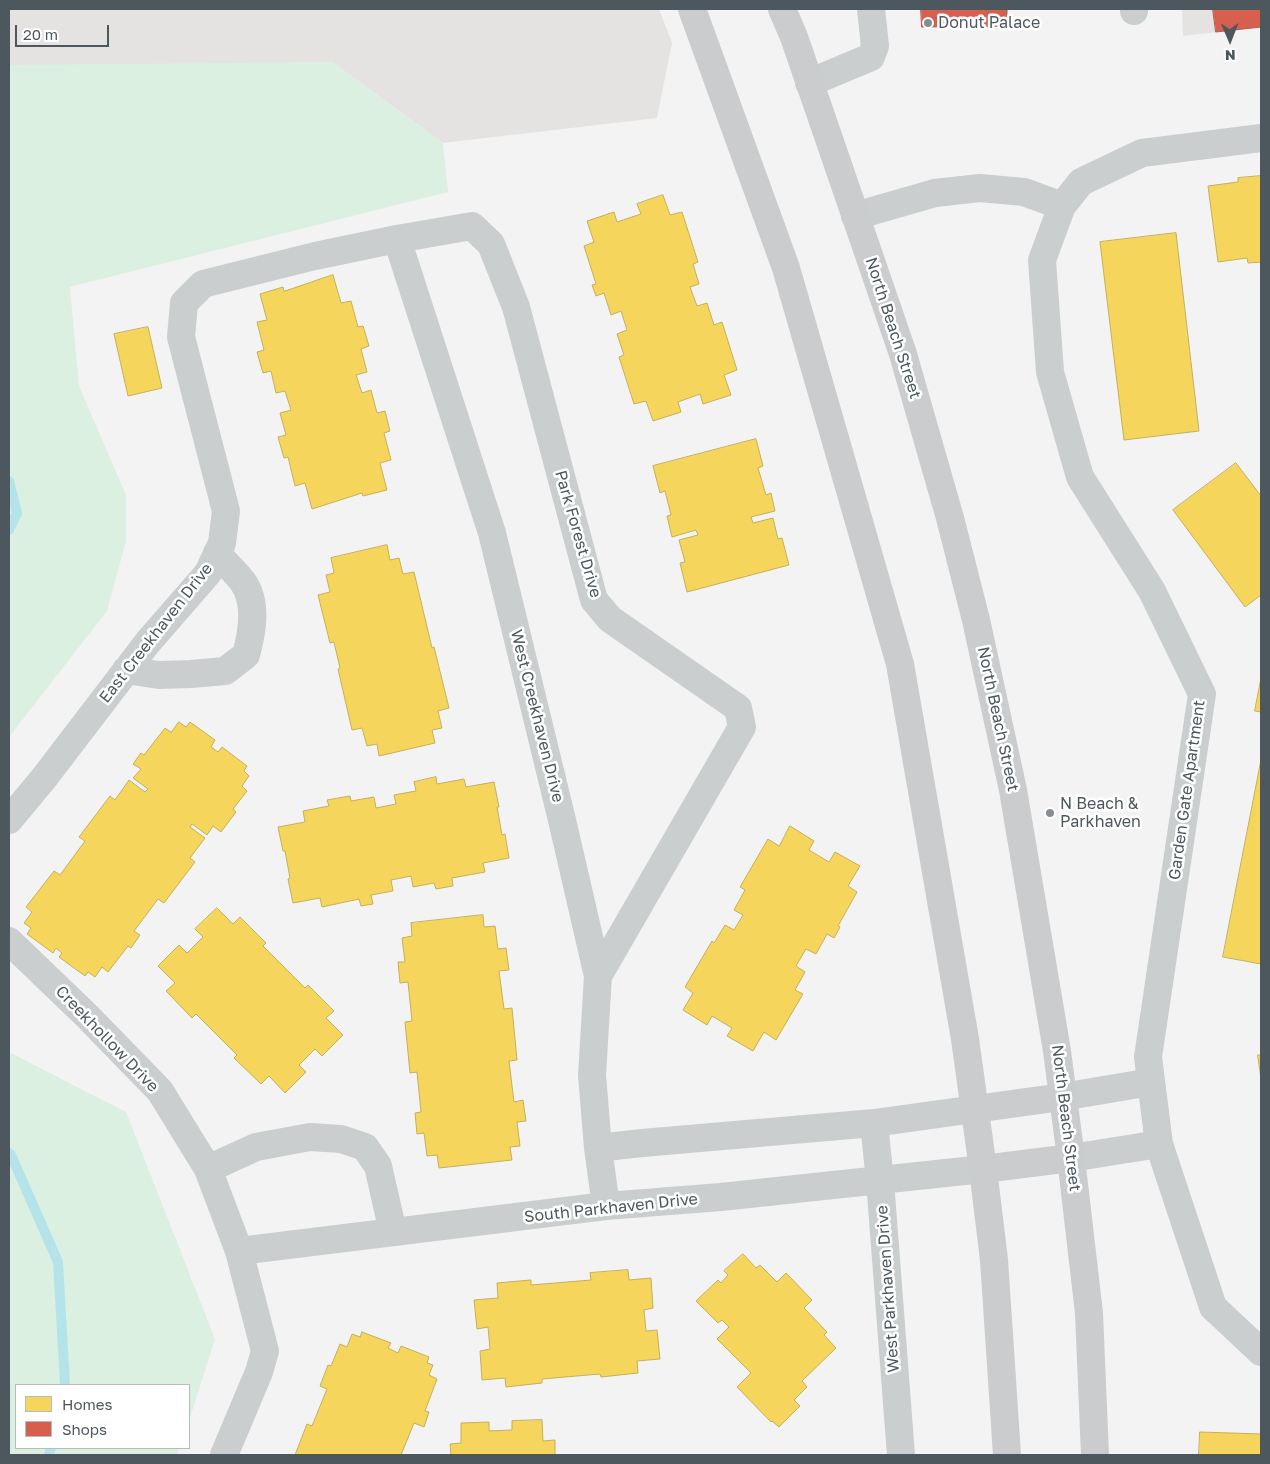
<!DOCTYPE html>
<style>
body{margin:0}
#map{position:relative;width:1270px;height:1464px;overflow:hidden;background:#f4f3f3;font-family:"Golos Text",sans-serif}
canvas{display:block}
.frame{position:absolute;inset:0;border:10px solid #4c585e;pointer-events:none}
.legend{position:absolute;left:15px;top:1384px;width:175px;height:65px;box-sizing:border-box;background:#fff;border:1px solid #b7bcbf;margin:0;padding:6px 9px;list-style:none;font-size:15px;color:#4c585e}
.legend li{display:flex;align-items:center;gap:10px;height:25px}
.legend b{width:25px;border:1px solid #b7bcbf}
.north{position:absolute;left:1205px;top:15px;width:50px;height:50px;-webkit-text-stroke:4px #fff;paint-order:stroke;rotate:179deg;font-size:14px;font-weight:700;line-height:20px;text-align:center;color:#4c585e}
.north::after{content:'';display:block;margin:auto;width:18px;height:22px;background:#4c585e;clip-path:polygon(50% 0,100% 100%,50% 72%,0 100%)}
.scale{position:absolute;left:15px;top:25px;width:94px;height:22px;box-sizing:border-box;border:2px solid #4c585e;border-top:0;padding-left:6px;font-size:15px;line-height:18px;white-space:nowrap;color:#4c585e;-webkit-text-stroke:4px #fff;paint-order:stroke}
</style>
<div id="map">
<canvas width="1270" height="1464"></canvas>
<div class="frame"></div>
<ul class="legend">
<li><b style="height:14px;background:#f6d55c"></b>Homes</li>
<li><b style="height:14px;background:#d6604d"></b>Shops</li>
</ul>
<div class="north">N</div>
<div class="scale">20 m</div>
</div>
<script>
const ctx = document.querySelector('canvas').getContext('2d');
ctx.lineJoin = 'round';
function paint(path, color) {
  ctx.fillStyle = color;
  ctx.fill(path, 'evenodd');
}
function trace(path, color, width, dash) {
  ctx.strokeStyle = color;
  ctx.lineWidth = width;
  ctx.lineCap = dash ? 'butt' : 'round';
  ctx.setLineDash(dash || []);
  ctx.stroke(path);
}
function write(font, color, halo, rows, align = 'center') {
  ctx.font = font + ' "Golos Text",sans-serif';
  ctx.lineWidth = 5;
  ctx.setLineDash([]);
  ctx.textBaseline = 'middle';
  ctx.strokeStyle = halo;
  ctx.fillStyle = color;
  for (const [text, x, y, turn = 0] of rows) {
    ctx.save();
    ctx.translate(x, y);
    ctx.rotate((+turn || 0) * Math.PI / 180);
    ctx.textAlign = isNaN(turn) ? turn : align;
    if (halo) ctx.strokeText(text, 0, 0);
    ctx.fillText(text, 0, 0);
    ctx.restore();
  }
}
paint(new Path2D(`
 M9,9h650l13,34 -15,75 -214,25 -111,-81 -323,6z
 M1182,9h79v18l-78,9z`), '#e4e3e1');
paint(new Path2D(`
 M332,62l111,81 5,49 -378,95 9,99 47,109v46l-19,70 -98,126v-672z
 M9,1052l117,60 89,227 -26,82v-36h-173v63h163l-2,7h-168z`), '#dbf0e0');
const homes = new Path2D(`
 M1261,176v86l-13,1 -1,-5 -29,4 -10,-76 30,-4v-4z
 M663,195l7,20 12,-3 16,50 -5,2 6,20 -9,3 7,19 10,-3 7,22 8,-3 15,48 -13,5 7,20 -28,9 -3,-10 -22,8 3,10 -28,9 -7,-20 -12,3 -15,-47 5,-2 -7,-21 10,-4 -6,-19 -10,4 -7,-22 -8,3 -4,-11 4,-1 -12,-38 10,-4 -7,-21 27,-9 3,10 24,-8 -4,-10z
 M1176,233l23,198 -75,9 -24,-198z
 M333,275l8,28 10,-2 7,26 5,-1 6,20 -8,3 6,23 -11,3 6,18 9,-3 6,23 8,-2 5,20 -6,2 7,27 -11,3 7,27 -24,6 -1,-3 -50,16 -7,-26 -10,3 -7,-29 -4,1 -6,-21 8,-2 -6,-22 11,-3 -6,-19 -9,2 -5,-22 -8,2 -6,-21 7,-2 -7,-28 10,-2 -7,-26 23,-7 1,4z
 M148,327l14,61 -34,8 -14,-62z
 M756,439l7,27 -5,2 8,27 5,-2 4,18 -24,6 2,6 20,-5 5,21 4,-1 7,27 -102,27 -7,-29 5,-1 -6,-22 19,-5 -2,-5 -24,7 -5,-21 4,-1 -6,-24 -5,2 -7,-27z
 M1236,463l25,33v99l-16,12 -72,-97z
 M387,545l3,15 9,-2 4,16 11,-2 18,76 2,-1 15,61 -11,3 4,17 -10,2 3,13 -56,13 -2,-12 -10,2 -5,-18 -10,2 -14,-61 2,-1 -6,-26 -4,1 -12,-48 12,-3 -4,-17 8,-2 -3,-15z
 M1261,678v34l-6,-1z
 M179,722l7,5 4,-5 25,18 -4,7 7,5 4,-5 25,19 -3,5 5,5 -7,10 5,5 -14,18 3,3 -15,20 -8,-6 -6,9 -15,-11 -2,3 15,11 -15,20 5,4 -31,41 -6,-4 -24,32 6,4 -9,13 -3,-2 -20,26 -6,-5 -7,10 -7,-5 -3,4 -26,-19 3,-4 -6,-5 -3,5 -26,-19 4,-6 -7,-5 8,-11 -6,-5 28,-36 6,4 25,-34 -6,-4 31,-41 5,4 14,-20 16,12 3,-3 -15,-11 8,-9 -8,-5 8,-11 3,2 21,-27 6,4z
 M1261,760v204l-38,-7z
 M436,777l1,7 27,-5 2,8 28,-5 5,25h-2l5,28 3,-1 4,24 -26,5 2,9 -33,6 1,8 -17,3 -2,-6 -21,4 -2,-11 -20,4 2,11 -22,4 2,9 -12,2 -2,-7 -37,8 -2,-9 -27,5 -5,-24 2,-1 -5,-27h-2l-5,-24 27,-5 -2,-11 26,-5 -2,-6 23,-4 1,5 23,-4 2,11 20,-4 -2,-9 22,-4 -2,-9z
 M790,826l24,15 -5,9 20,12 6,-10 25,14 -12,20 9,6 -19,34 2,1 -6,11 -7,-4 -11,20 -10,-5 -10,17 9,6 -10,18 8,4 -27,46 -12,-8 -11,19 -26,-15 5,-8 -20,-12 -5,9 -24,-15 10,-17 -8,-6 27,-46 2,2 11,-18 9,5 9,-15 -9,-5 11,-20 -5,-3 28,-48 11,7z
 M217,908l16,16 7,-7 26,26 -3,3 42,42 3,-3 26,26 -8,7 17,17 -21,21 -7,-7 -16,16 7,7 -21,21 -16,-17 -8,8 -27,-26 3,-3 -41,-41 -4,4 -26,-27 9,-8 -17,-17 21,-21 8,8 16,-16 -8,-8z
 M483,915l1,12 11,-1 3,23 8,-1 3,22 -10,1 5,38 8,-1 5,52 -8,1 5,41 9,-2 3,21 -9,1 3,24 -10,1 2,13 -73,8 -2,-13 -10,1 -3,-23 -7,1 -2,-21 6,-1 -4,-40 -7,1 -5,-51 7,-1 -4,-39 -8,1 -2,-21h7l-3,-24 10,-2 -1,-13z
 M1258,1055h3v23z
 M743,1254l13,14 4,-3 17,17 9,-9 26,27 -8,8 23,24 -3,3 12,13 -34,33 5,6 -13,13 6,6 -21,21 -7,-6 -1,1 -34,-35 14,-14 -34,-34 12,-12 -7,-7 -4,3 -22,-22 22,-21 3,3 7,-8 -4,-4z
 M628,1270l1,10 22,-2 2,30 -9,2 2,21 11,-1 3,29 -23,2 1,12 -37,4 -1,-3 -58,5v4l-36,4 -1,-9 -23,2 -2,-29 10,-2 -2,-22 -11,2 -3,-29 24,-2 -1,-15 34,-3v5l60,-5 -1,-7z
 M362,1332l29,11 -3,5 10,5 3,-7 28,11 -2,6 6,2 -4,10 8,4 -12,32 4,1 -5,15 -10,-4 -13,32h-106l12,-31 5,2 15,-37 -7,-3 8,-21 3,1 9,-22 7,3 5,-13 8,3z
 M542,1420l1,21 12,-1v15h-104l-1,-11 11,-1v-20l28,-1v9l23,-1v-9z
 M1200,1432l61,2v21h-62z`);
paint(homes, '#f6d55c');
trace(homes, '#c3b05d', 1);
const shops = new Path2D(`
 M921,9h86v17l-85,1z
 M1213,9h48v18l-45,5z`);
paint(shops, '#d6604d');
trace(shops, '#ad5e52', 1);
trace(new Path2D(`
 M9,481l8,32 -8,17
 M9,1153l2,2 47,107 7,123
 M49,1455l2,-7`), '#b4e4e9', 10);
trace(new Path2D(`
 M1134,9v2
 M809,83l62,-26 4,-11 -4,-37
 M1261,138l-119,15 -61,29 -19,24 -20,54 8,112 30,105 72,114 50,103 -54,363 11,87 54,163 48,45
 M855,216l80,-23 45,-5 44,4 38,14
 M397,239l95,294 70,287 36,156 -6,99 6,73 8,58
 M126,670l33,5 32,-1 34,-3 21,-16c6,-22 12,-52 -3,-73 -7,-10 -18,-19 -26,-29
 M9,820l35,-42 104,-136 60,-69 14,-30 4,-32 -45,-174 3,-34 19,-19 112,-28 82,-17 75,-13 19,18 25,63 78,293 16,19 128,89 4,19 -144,249
 M9,941l78,75 73,75 48,78 31,82 26,100 -6,21 -35,83
 M1062,1097l89,-15
 M874,1123l6,58 21,274
 M598,1148l44,-5 232,-20 101,-14
 M1071,1158l88,-14
 M208,1169l48,-22 54,-10 31,2 24,8 13,19 15,66
 M239,1251l367,-45 115,-9 262,-28`), '#cbcecf', 28);
trace(new Path2D(`
 M692,9l94,259 114,396 65,375 18,130 11,91 13,195
 M782,9l12,28 109,317 47,164 26,102 37,170 44,261 14,107 18,155 6,142
 M975,1109l87,-12
 M983,1169l88,-11`), '#caccce', 28);
for (const [x, y, r, color] of [
 [928,23,5,"#878e92"],
 [1050,813,5,"#878e92"]
]) {
  const dot = new Path2D();
  dot.arc(x, y, r, 0, 2 * Math.PI);
  ctx.fillStyle = color;
  ctx.fill(dot);
  trace(dot, '#fff', 2);
}
write('16px', '#4c585e', '#fff', [
 ["Donut Palace",938,23],
 ["N Beach &",1060,804],
 ["Parkhaven",1060,822]
], 'left');
write('16px', '#4c585e', '#fff', [
 ["North Beach Street",893,328,72],
 ["Park Forest Drive",578,534,74],
 ["East Creekhaven Drive",156,633,-52],
 ["West Creekhaven Drive",537,716,76],
 ["North Beach Street",998,719,78],
 ["Garden Gate Apartment",1187,790,-82],
 ["Creekhollow Drive",107,1039,46],
 ["North Beach Street",1066,1118,83],
 ["South Parkhaven Drive",611,1208,-6],
 ["West Parkhaven Drive",888,1289,-94]
]);
</script>
